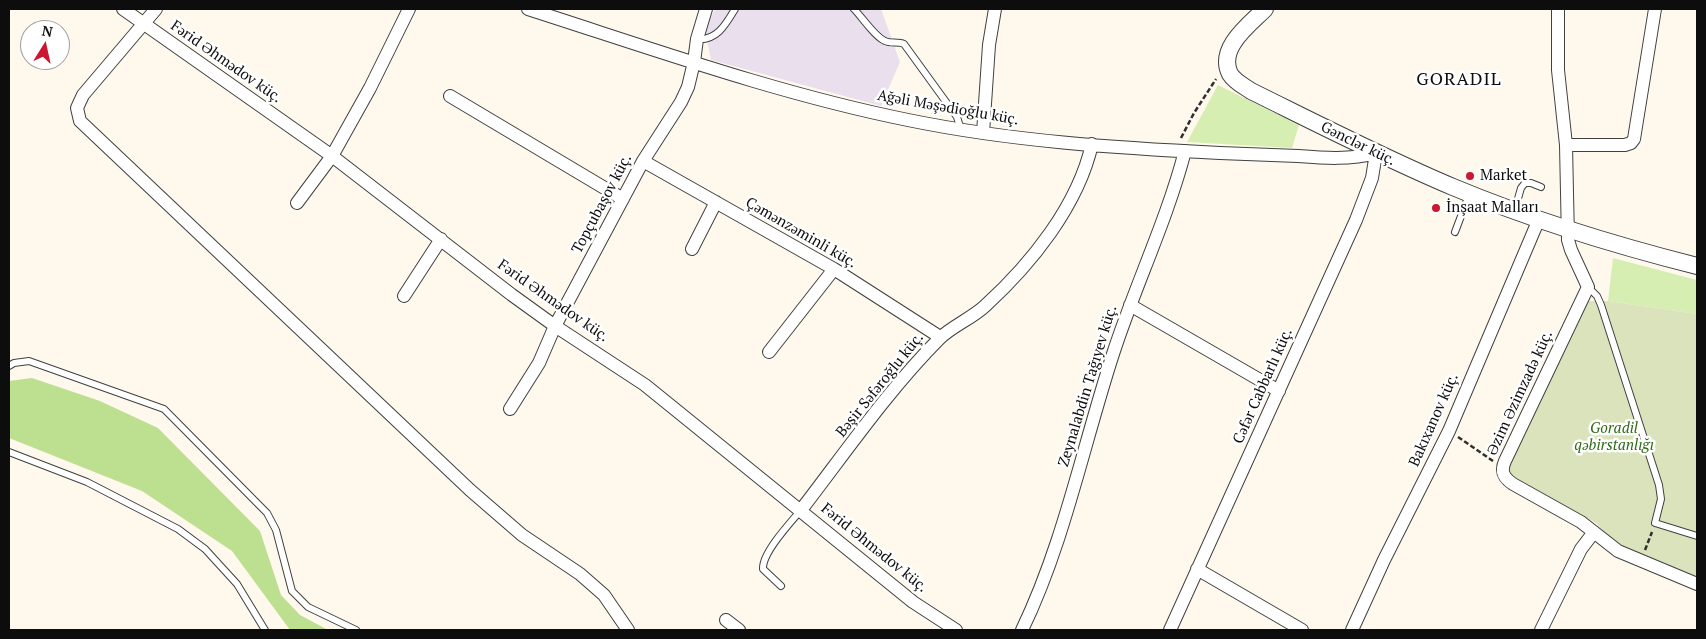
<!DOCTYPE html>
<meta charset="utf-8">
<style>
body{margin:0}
#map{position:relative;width:1706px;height:639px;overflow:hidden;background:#fff9ed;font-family:"PT Serif",serif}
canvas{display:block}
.frame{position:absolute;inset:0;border:10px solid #0d0d0d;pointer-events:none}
.north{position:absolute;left:20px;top:20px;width:50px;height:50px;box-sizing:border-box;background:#fff;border:1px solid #9e9e9e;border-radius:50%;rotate:10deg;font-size:14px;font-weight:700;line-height:20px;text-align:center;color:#0d0d0d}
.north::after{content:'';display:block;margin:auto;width:18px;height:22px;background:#cb1732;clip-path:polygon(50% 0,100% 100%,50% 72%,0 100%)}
</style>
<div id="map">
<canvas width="1706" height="639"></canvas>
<div class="frame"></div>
<div class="north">N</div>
</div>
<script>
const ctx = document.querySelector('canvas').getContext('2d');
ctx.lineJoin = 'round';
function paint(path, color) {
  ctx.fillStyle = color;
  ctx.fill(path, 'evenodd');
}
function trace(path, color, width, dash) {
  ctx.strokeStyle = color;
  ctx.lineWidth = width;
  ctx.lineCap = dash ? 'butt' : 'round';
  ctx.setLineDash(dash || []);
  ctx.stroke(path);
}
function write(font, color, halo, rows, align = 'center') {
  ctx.font = font + ' "PT Serif",serif';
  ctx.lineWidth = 5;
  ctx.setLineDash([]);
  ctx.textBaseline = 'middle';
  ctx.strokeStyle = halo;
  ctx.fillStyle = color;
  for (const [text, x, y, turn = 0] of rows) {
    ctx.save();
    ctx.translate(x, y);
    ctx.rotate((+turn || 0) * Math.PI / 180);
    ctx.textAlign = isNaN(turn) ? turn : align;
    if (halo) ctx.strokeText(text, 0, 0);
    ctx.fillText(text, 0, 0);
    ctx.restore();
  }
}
paint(new Path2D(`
 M715,9h166l19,53 -19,44 -170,-46 -6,-30z`), '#eae0ed');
paint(new Path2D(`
 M1218,85l81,40 -7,23 -105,-6z
 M1613,258l84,22v34l-89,-13z`), '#d7eeb2');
paint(new Path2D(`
 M32,378l68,23 58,27 102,103 21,64 19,20 28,15h-38l-58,-79 -90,-60 -133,-53v-57z`), '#bce090');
paint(new Path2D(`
 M1586,301h22l89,13v264l-48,-19 -36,-18 -17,-18 -90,-51z`), '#dae3bb');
const service = new Path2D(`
 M854,9c8,8 21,28 31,32 6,3 13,0 19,3l53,73 4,13
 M697,39c20,2 29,-15 38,-30
 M1515,209l6,-21 4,-5h6l10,4
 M1455,232l14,-37
 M1588,287l9,9 4,9 58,180 2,14 -6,24 42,13
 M9,366l5,-3 15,-2 135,48 103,104 9,17 16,61 16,16 48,23
 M9,452l78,30 91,47 27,20 32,35 28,46
 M781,586l-18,-17c-1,-16 27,-46 38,-59`);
const minor = new Path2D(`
 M123,9l209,147 180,139 43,31 90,59 268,217 43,28
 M156,9l-73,86 -6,13 3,13 390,369 52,45 58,39 24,21 24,35
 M528,9c125,40 251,85 380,111 102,21 208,28 312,33 26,1 52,2 78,3 26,2 52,4 78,-3l-4,25 -16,42 -186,410
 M1558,9v61l8,75 2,95 3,10 17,37 -83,174c-5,11 -1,17 8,23l68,38 37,29 79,33
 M450,96l173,103
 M983,133l6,-88 6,-36
 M1566,145h59l6,-2 3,-4 21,-130
 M643,161l191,108 106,68
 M297,203l35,-47 38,-68 39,-79
 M692,249l24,-47
 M404,296l37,-57
 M1130,305l149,86
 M769,352l65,-83
 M510,409l29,-46 16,-37 88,-165 38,-59 7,-15 6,-25 3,-23 9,-30
 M801,510c44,-57 88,-121 138,-171 13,-13 32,-20 46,-33 46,-42 93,-100 107,-162
 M1197,569l105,61
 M726,620l13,10
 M1022,630c42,-87 61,-184 91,-276 22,-68 54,-134 72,-203
 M1352,630l32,-70 65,-129 90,-212
 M1541,630l40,-81 13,-17`);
const tertiary = new Path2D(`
 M1265,9c-15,15 -48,39 -35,65 5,8 14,12 21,17 67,33 133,67 202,96 79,33 161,58 244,79`);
trace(service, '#404040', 8);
trace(minor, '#404040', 14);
trace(tertiary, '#404040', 18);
trace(new Path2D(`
 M1181,138l13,-25 22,-34
 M1458,437l35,24
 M1645,550l7,-18`), '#2f2f2f', 2.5, [5, 2.5]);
trace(service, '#fff', 6);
trace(minor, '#fff', 12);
trace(tertiary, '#fff', 16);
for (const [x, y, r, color] of [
 [1470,176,5,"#cb1732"],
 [1436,208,5,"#cb1732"]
]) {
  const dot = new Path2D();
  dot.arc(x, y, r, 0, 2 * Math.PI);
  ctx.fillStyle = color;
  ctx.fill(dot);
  trace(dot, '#fff', 2);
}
write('15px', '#0d0d0d', '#fff', [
 ["Fərid Əhmədov küç.",226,62,35],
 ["Ağəli Məşədioğlu küç.",948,108,10],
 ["Gənclər küç.",1358,144,26],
 ["Topçubaşov küç.",602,204,-62],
 ["Çəmənzəminli küç.",801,233,30],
 ["Fərid Əhmədov küç.",553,301,35],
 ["Bəşir Səfəroğlu küç.",880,385,-51],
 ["Zeynalabdin Tağıyev küç.",1088,386,-73],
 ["Cəfər Cabbarlı küç.",1263,386,-66],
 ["Əzim Əzimzadə küç.",1520,393,-65],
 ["Bakıxanov küç.",1434,420,-66],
 ["Fərid Əhmədov küç.",874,548,39]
]);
write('15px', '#0d0d0d', '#fff', [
 ["Market",1480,176],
 ["İnşaat Malları",1446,208]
], 'left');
write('italic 15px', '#316b17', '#fff', [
 ["Goradil",1614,429],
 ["qəbirstanlığı",1614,446]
]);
ctx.letterSpacing = '1px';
write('18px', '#0d0d0d', '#fff', [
 ["GORADIL",1459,80]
]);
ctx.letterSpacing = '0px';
</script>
